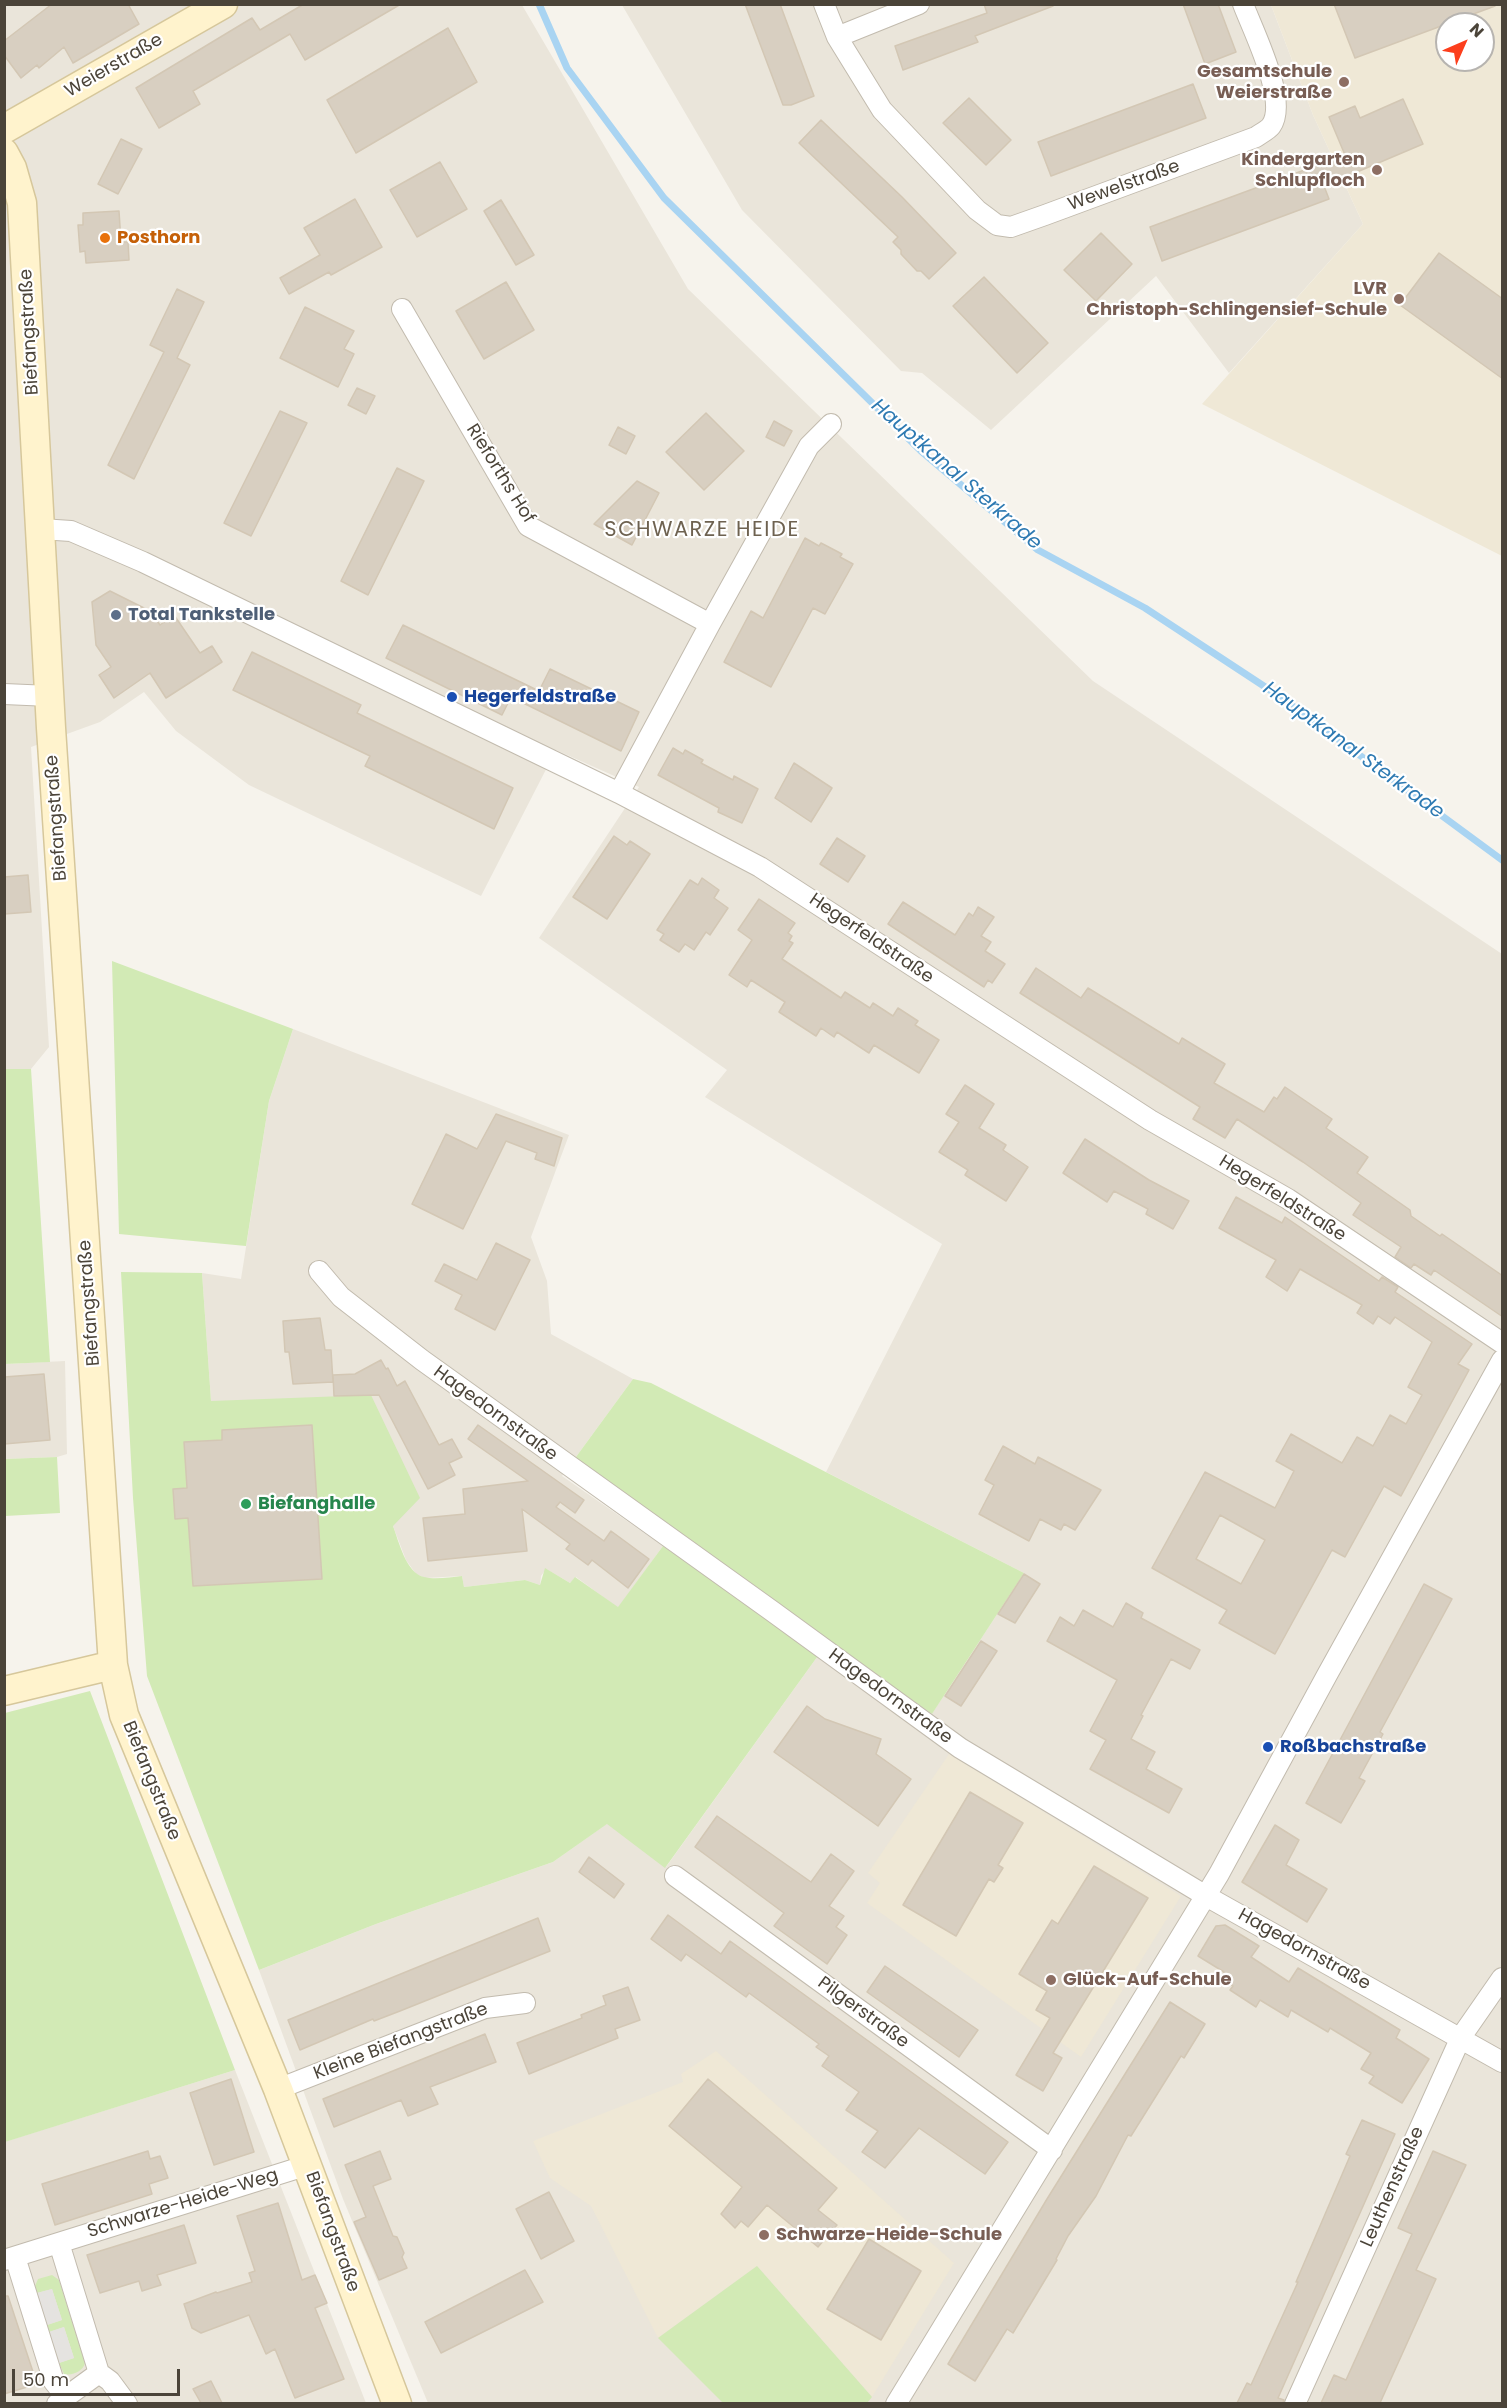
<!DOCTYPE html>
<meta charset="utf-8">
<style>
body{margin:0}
#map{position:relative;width:1507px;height:2408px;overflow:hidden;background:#f6f3ec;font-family:Poppins,sans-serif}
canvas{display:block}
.frame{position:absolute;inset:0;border:6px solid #4b4439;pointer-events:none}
.north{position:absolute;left:1435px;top:12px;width:60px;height:60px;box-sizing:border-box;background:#fff;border:2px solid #b7b4b0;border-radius:50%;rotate:45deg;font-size:16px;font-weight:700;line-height:24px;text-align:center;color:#4b4439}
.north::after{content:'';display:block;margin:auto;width:21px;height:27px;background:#fc3f1d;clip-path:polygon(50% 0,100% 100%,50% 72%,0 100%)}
.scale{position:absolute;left:12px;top:2369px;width:168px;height:27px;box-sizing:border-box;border:3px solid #4b4439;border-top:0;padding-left:8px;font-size:18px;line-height:21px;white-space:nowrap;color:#4b4439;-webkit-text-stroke:4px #fff;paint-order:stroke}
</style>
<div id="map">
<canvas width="1507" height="2408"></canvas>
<div class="frame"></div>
<div class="north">N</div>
<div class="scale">50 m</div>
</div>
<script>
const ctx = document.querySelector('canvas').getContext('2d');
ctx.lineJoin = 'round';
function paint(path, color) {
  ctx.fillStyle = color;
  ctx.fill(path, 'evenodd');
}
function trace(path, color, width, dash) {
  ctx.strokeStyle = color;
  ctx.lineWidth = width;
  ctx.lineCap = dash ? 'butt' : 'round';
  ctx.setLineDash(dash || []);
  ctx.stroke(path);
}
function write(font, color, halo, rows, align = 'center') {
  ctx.font = font + ' Poppins,sans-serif';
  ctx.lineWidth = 4.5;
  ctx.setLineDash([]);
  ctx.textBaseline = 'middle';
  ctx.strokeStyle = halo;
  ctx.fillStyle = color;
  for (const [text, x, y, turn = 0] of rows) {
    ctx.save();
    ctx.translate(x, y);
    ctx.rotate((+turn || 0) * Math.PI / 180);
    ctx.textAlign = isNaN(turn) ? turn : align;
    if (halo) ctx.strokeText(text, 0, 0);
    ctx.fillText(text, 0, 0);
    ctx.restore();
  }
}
paint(new Path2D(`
 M4,5h518l166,284 405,392 409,273v1449h-1074l-85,-204 -84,-229 117,-46 177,-62 55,-39 58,44 154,-214 102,76 102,-156 -198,-101 116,-228 -237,-147 22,-27 -188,-132 100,-151 -83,-37 -75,146 -232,-111 -73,-54 -32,-39 -44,30 -69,25 18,300 -18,22h-26z
 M622,5h649l42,110 50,109 -134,149 -73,-97 -165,154 -69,-57 -21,-2 -159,-161z
 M293,1029l276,106 -38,102 16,44 4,53 82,45 -71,97 101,70 -45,62 -42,-31 -6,6 -24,-14 -5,7 -1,9 -15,-5 -61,7 -2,-11 -37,2 -9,-4 -10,-14 -13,-34 -182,-125 -9,-128 39,6 28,-178z
 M65,1361l2,93 -10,3 -52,2v-95z
 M235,2070l131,333h-361l-1,-261z`), '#eae5da');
paint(new Path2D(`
 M1271,5h231v551l-300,-152 161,-180 -50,-109zM1447,24h36v36h-36z
 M949,1754l232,142 -100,161 -214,-154 13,-20 -12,-10z
 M716,2051l238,212 -82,134 -115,-131 -99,72 -67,-132 -41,-28 -17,-37 150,-59 -2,-8z`), '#efe8d6');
paint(new Path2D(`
 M112,961l181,68 -24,72 -23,145 -127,-12z
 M5,1069h26l19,293 -45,2z
 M121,1272l81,1 9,128 160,-6 49,103 -27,28c6,16 13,47 31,51 11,3 27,0 38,-1l2,11 61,-7 15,5 5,-17 25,15 5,-6 43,30 45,-61 157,107 -155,215 -58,-44 -54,38 -177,62 -117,46 -112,-294 -14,-178z
 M633,1379l18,4 373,190 -92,141 -359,-253z
 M57,1457l3,56 -55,3v-57z
 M90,1691l145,379 -230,72v-429z
 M757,2266l115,131 -5,6h-144l-65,-65z
 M52,2275l7,5 26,83c-2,8 -12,13 -21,11l-5,-11 15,-5 -10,-31 -15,5 -2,-7 15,-5 -10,-31 -15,4 -2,-7 3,-7z`), '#d2eab5');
paint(new Path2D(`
 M52,2289l10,31 -15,5 -10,-32z
 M64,2327l10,31 -15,5 -10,-31z`), '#e5e3e0');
trace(new Path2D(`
 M539,4l28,64 97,130 257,253 117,99 107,58 137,90 220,162`), '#a9d4f2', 7);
const building = new Path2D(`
 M52,4h76l11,20 -66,39 -9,-16 -25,21 -2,-3 -16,13 -17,-23v-14z
 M304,4h97l-96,56 -15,-26 -97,57 7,13 -41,24 -23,-40 116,-70 8,12z
 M745,4h35l34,92 -23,9h-8z
 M984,4l69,2 -78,30 3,6 -75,28 -8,-24 92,-33z
 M1183,4h35l18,48 -31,12z
 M1334,4h160l1,2 -140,52z
 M448,28l29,54 -121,71 -29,-53z
 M1193,84l13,34 -155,58 -13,-34z
 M969,98l42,42 -25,25 -43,-42z
 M1403,99l20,45 -99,42 5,13 -167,62 -12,-34 195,-72 -16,-38 26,-11 5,12z
 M821,120l81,77 54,56 -27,26 -8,-8h-4l-16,-17v-4l-8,-8 5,-5 -99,-94z
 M121,139l21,10 -24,45 -20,-10z
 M440,162l27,47 -50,28 -27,-47z
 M355,199l27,48 -51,28 -2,-3 -40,22 -9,-16 40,-23 -16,-27z
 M501,200l33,55 -18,10 -32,-54z
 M119,211l2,31h7l1,18 -43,3 -1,-12 -5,1 -2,-27h5v-12z
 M1101,233l31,31 -36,37 -32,-31z
 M1439,253l64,46v80l-103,-74z
 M984,277l64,66 -31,30 -64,-67z
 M506,282l28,48 -50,29 -28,-48z
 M177,289l27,13 -27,56 13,7 -56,114 -26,-14 56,-113 -14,-7z
 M305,307l49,24 -10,18 10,5 -16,33 -58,-29z
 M357,388l18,8 -9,18 -18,-9z
 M280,411l27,12 -56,113 -27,-13z
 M706,413l38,38 -40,39 -38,-38z
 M774,421l18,10 -8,15 -18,-9z
 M618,427l17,9 -9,18 -17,-9z
 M397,468l27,13 -56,114 -27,-14z
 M637,481l22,12 -27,52 -38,-21z
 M805,538l14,8 2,-3 21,11 -2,3 13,7 -28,50 -12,-6 -42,79 -47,-25 27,-51 12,7z
 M110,591l40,20 10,14 14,-10 26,38 12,-7 10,16 -56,36 -16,-25 -36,25 -15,-23 12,-8 -15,-22 -4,-43z
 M403,625l136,66 11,-22 89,43 -18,39 -110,-54 -9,18 -116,-57z
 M252,652l109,53 -4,8 156,75 -19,41 -129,-63 5,-10 -137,-66z
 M673,748l10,6 2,-4 18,10 -2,3 32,17 1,-4 24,13 -16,34 -24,-11 1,-4 -61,-33z
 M794,763l38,25 -21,34 -36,-24z
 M614,836l13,9 3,-4 20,13 -43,65 -34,-22z
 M837,838l28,18 -17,26 -28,-18z
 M28,875l3,37 -27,2v-37z
 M702,878l17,12 -5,8 14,10 -18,27 -4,-3 -12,18 -9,-6 -6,8 -19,-12 4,-6 -7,-4 33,-50 8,5z
 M759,899l36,24 -7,10 4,3 -3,5 4,2 -11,16 59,39 4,-6 25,16 3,-5 20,13 5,-8 20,13 -3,4 24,15 -20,33 -45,-28 -5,8 -32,-21 -3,5 -13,-9 -5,8 -37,-24 6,-10 -34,-22 -4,7 -18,-12 23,-35 -14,-10z
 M903,902l52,33 14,-22 4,3 5,-9 16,10 -13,19 10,6 -6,9 20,13 -13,19 -4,-3 -4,7 -96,-63z
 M1036,968l45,30 7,-10 91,56 3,-6 43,26 -11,19 50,29 10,-15 3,2 8,-12 47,32 -6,9 42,29 -11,16 53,37 1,6 29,20 2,-2 61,42v41l-69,-47 -3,5 -17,-11 -3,4 -16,-11 6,-10 -48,-32 8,-12 -58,-41 -66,-43 -12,19 -32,-19 7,-12 -180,-114z
 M965,1085l29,19 -15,24 27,17 -3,5 25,17 -22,34 -41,-26 3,-5 -29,-18 20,-30 -13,-8z
 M496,1114l66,24 -8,28 -19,-7 2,-6 -31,-12 -43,88 -51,-25 34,-70 31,15z
 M1085,1139l64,41 40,21 -16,28 -27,-15 2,-5 -34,-18 -7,11 -44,-29z
 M1236,1197l46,26 3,-6 94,64 3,-4 16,10 -3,5 77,52 -14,20 11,6 -68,126 -17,-10 -39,71 -13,-7 -57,104 -56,-31 8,-13 -75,-42 53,-96 70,36 19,-37 -18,-10 15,-27 51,29 15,-26 16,9 17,-31 16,9 16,-29 -14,-8 24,-45 -37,-25 -5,7 -12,-8 -5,8 -16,-11 5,-8 -62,-36 -13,22 -21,-14 10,-17 -57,-32zM1220,1515l45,25 -24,44 -45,-25z
 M496,1243l34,17 -35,70 -40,-21 7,-14 -27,-14 9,-17 33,16z
 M320,1318l5,32h6l2,32 -40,2 -4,-32h-4l-2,-31z
 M381,1360l5,9 2,-1 9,18 8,-5 34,64 13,-6 10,18 -13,6 6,12 -27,14 -49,-94 -45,1 -1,-21 22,-1z
 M44,1374l6,66 -46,4v-67z
 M312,1425l10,154 -129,7 -5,-68 -13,1 -2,-30 14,-1 -3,-46 38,-2v-10z
 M478,1425l106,75 -9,13 -15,-11 -4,5 48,34 7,-10 38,28 -21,29 -36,-28 -4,5 -22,-16 4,-5 -48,-35 5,42 -99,10 -5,-43 42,-4 -2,-25 65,-8 -60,-42z
 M1003,1446l32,18 3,-7 63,33 -26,40 -11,-6 -3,6 -21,-11 -11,22 -50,-27 15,-29 -9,-5z
 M1024,1574l16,10 -25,39 -17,-9z
 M1424,1584l28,15 -72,133 3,2 -24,44 6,3 -24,42 -35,-20z
 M1126,1603l17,10 -2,5 59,32 -10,19 -19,-10 -30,56 2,1 -12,23 24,13 -9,17 36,20 -13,24 -79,-44 16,-29 -16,-9 27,-51 -70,-39 13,-24 14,9 9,-16 30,17z
 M981,1641l16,10 -36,55 -16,-10z
 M807,1706l18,13 56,20 -5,15 35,25 -33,47 -104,-74z
 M970,1792l53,31 -25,42 5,3 -9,14 -5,-3 -33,57 -53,-31z
 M717,1816l94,66 20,-28 23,17 -25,35 15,10 -8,11 11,8 -20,29 -53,-38 10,-13 -89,-66z
 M1275,1825l24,15 -13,25 41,24 -20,33 -65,-40z
 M589,1857l35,27 -10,14 -35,-26z
 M1094,1866l54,32 -95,155 9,5 -19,33 -27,-16 34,-57 -14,-8 11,-19 -28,-17 33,-54 6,4z
 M668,1915l53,39 9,-13 278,201 -23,32 -66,-46 -34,40 -23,-16 16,-21 -32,-21 13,-18 -37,-26 7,-10 -13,-9 3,-3 -30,-22 -40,-29 -3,4 -60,-43 -5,7 -30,-22z
 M538,1918l12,33 -150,60 -26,10 -1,-2 -73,31 -12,-30z
 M1225,1925l34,21 -8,11 38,25 9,-14 102,62 -4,8 33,21 -27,44 -33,-20 5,-7 -13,-7 10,-16 -41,-25 -2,4 -37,-22 -3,7 -28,-17 -4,7 -26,-17 3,-4 -13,-7 4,-7 -26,-16 18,-30z
 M885,1966l93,64 -19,27 -92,-65z
 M628,1987l12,33 -25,9 3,9 -89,36 -12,-31 65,-25 -1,-3 25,-10 -3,-9z
 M1170,2002l35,22 -21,34 -3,-2 -50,80 -3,-1 -32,61 -28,40 -12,23 1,1 -44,73 -6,-4 -32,52 -27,-17 99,-165z
 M485,2034l11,28 -66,25 8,17 -30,12 -7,-16 -67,27 -11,-28z
 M231,2079l23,73 -40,13 -24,-72z
 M708,2079l129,109 -19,22 19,15 -19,22 -51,-42 -19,22 -7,-6 -6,7 -14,-14 21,-27 -73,-61z
 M1362,2120l33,14 -117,264 6,2 -1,3h-46l10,-20 4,2 47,-103h-2l54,-126 -4,-2z
 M148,2151l2,8 10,-3 8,22 -19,6 3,10 -97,31 -13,-41z
 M380,2151l11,28 -18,7 20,50 4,1 7,16 -2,4 5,11 -28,12 -25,-58 12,-5 -21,-52z
 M1433,2151l33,14 -50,105 20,9 -56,124h-59l13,-28 12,5 66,-146 -14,-6z
 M549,2192l25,49 -33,18 -25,-50z
 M278,2203l24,77 13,-5 12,28 -12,5 29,71 -49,19 -20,-49 -9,5 -17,-39 -48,18 -9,-5 -8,-24 32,-12 1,1 35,-11 -3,-9 6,-2 -18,-55z
 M184,2225l12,38 -39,12 4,10 -19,6 -3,-10 -39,12 -13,-38z
 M869,2239l52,32 -40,69 -54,-31z
 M525,2270l18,32 -102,51 -16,-31z
 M4,2296h4l29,88 -33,10z
 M211,2381l11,22h-21l-8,-14z`);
paint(building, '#d8cfc1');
trace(building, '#d3c7b4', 1.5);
const street = new Path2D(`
 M824,4l13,33 45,73 95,100 20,15 14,2 34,-12 211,-78c4,-3 12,-7 15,-11 18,-25 -18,-95 -28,-122
 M837,37l82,-33
 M402,309l126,217 182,98
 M41,529l30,2 72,31 476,231 141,74 390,253 138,79 214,144
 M4,694l46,2
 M619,793l91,-169 99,-178 22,-22
 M319,1271l22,26 81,63 350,251 188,137 246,148 296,166
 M675,1876l377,274
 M278,2089l207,-81 40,-5
 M59,2243l40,130 -33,24
 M15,2257l39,125 12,15 -9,7
 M4,2260l304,-95
 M99,2373l11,8 17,23
 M896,2404l323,-530 108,-199 175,-315
 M1295,2404l166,-367 41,-59`);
const secondary = new Path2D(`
 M4,129l219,-125
 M4,153l8,15 10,35 29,525 62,937 11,50 154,374 119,315
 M4,1691l109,-26`);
trace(street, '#c2bbae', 22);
trace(secondary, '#d6c79b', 31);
trace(street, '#fff', 20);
trace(secondary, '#fff3cd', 28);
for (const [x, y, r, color] of [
 [1344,82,6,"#8d6e63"],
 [1377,170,6,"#8d6e63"],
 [105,238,6,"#e8710a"],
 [1399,299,6,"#8d6e63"],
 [116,615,6,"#5c6f8a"],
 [452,697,6,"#1a4fb4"],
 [246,1504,6,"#2e9e5b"],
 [1268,1747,6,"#1a4fb4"],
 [1051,1980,6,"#8d6e63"],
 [764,2235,6,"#8d6e63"]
]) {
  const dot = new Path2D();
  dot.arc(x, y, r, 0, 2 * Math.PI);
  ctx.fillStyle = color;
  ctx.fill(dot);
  trace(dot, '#fff', 2);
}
write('18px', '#4b4439', '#fff', [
 ["Weierstraße",114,66,-30],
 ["Wewelstraße",1124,186,-20],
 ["Biefangstraße",30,332,-93],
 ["Rieforths Hof",500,474,58],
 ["Biefangstraße",57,818,-94],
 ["Hegerfeldstraße",871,939,34],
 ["Hegerfeldstraße",1282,1199,32],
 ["Biefangstraße",90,1303,-94],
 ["Hagedornstraße",495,1414,36],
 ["Hagedornstraße",890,1697,36],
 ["Biefangstraße",151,1781,68],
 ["Hagedornstraße",1304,1950,29],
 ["Pilgerstraße",863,2013,36],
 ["Kleine Biefangstraße",401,2042,-21],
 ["Leuthenstraße",1393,2187,-66],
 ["Schwarze-Heide-Weg",183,2204,-17],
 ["Biefangstraße",332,2232,70]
]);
write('bold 18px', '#785e54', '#fff', [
 ["Gesamtschule",1332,72],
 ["Weierstraße",1332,93],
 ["Kindergarten",1365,160],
 ["Schlupfloch",1365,181],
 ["LVR",1387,289],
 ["Christoph-Schlingensief-Schule",1387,310],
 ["Glück-Auf-Schule",1063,1980,"left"],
 ["Schwarze-Heide-Schule",776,2235,"left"]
], 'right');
write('bold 18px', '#c56008', '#fff', [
 ["Posthorn",117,238]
], 'left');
write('bold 18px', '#4e5e75', '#fff', [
 ["Total Tankstelle",128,615]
], 'left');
write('bold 18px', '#164399', '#fff', [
 ["Hegerfeldstraße",464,697],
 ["Roßbachstraße",1280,1747]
], 'left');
write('bold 18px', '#27864d', '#fff', [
 ["Biefanghalle",258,1504]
], 'left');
write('italic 20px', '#2e7ab2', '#fff', [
 ["Hauptkanal Sterkrade",956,475,41],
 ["Hauptkanal Sterkrade",1353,751,36]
]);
ctx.letterSpacing = '1.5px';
write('21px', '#6e6250', '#fff', [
 ["SCHWARZE HEIDE",702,531]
]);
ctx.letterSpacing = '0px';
</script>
